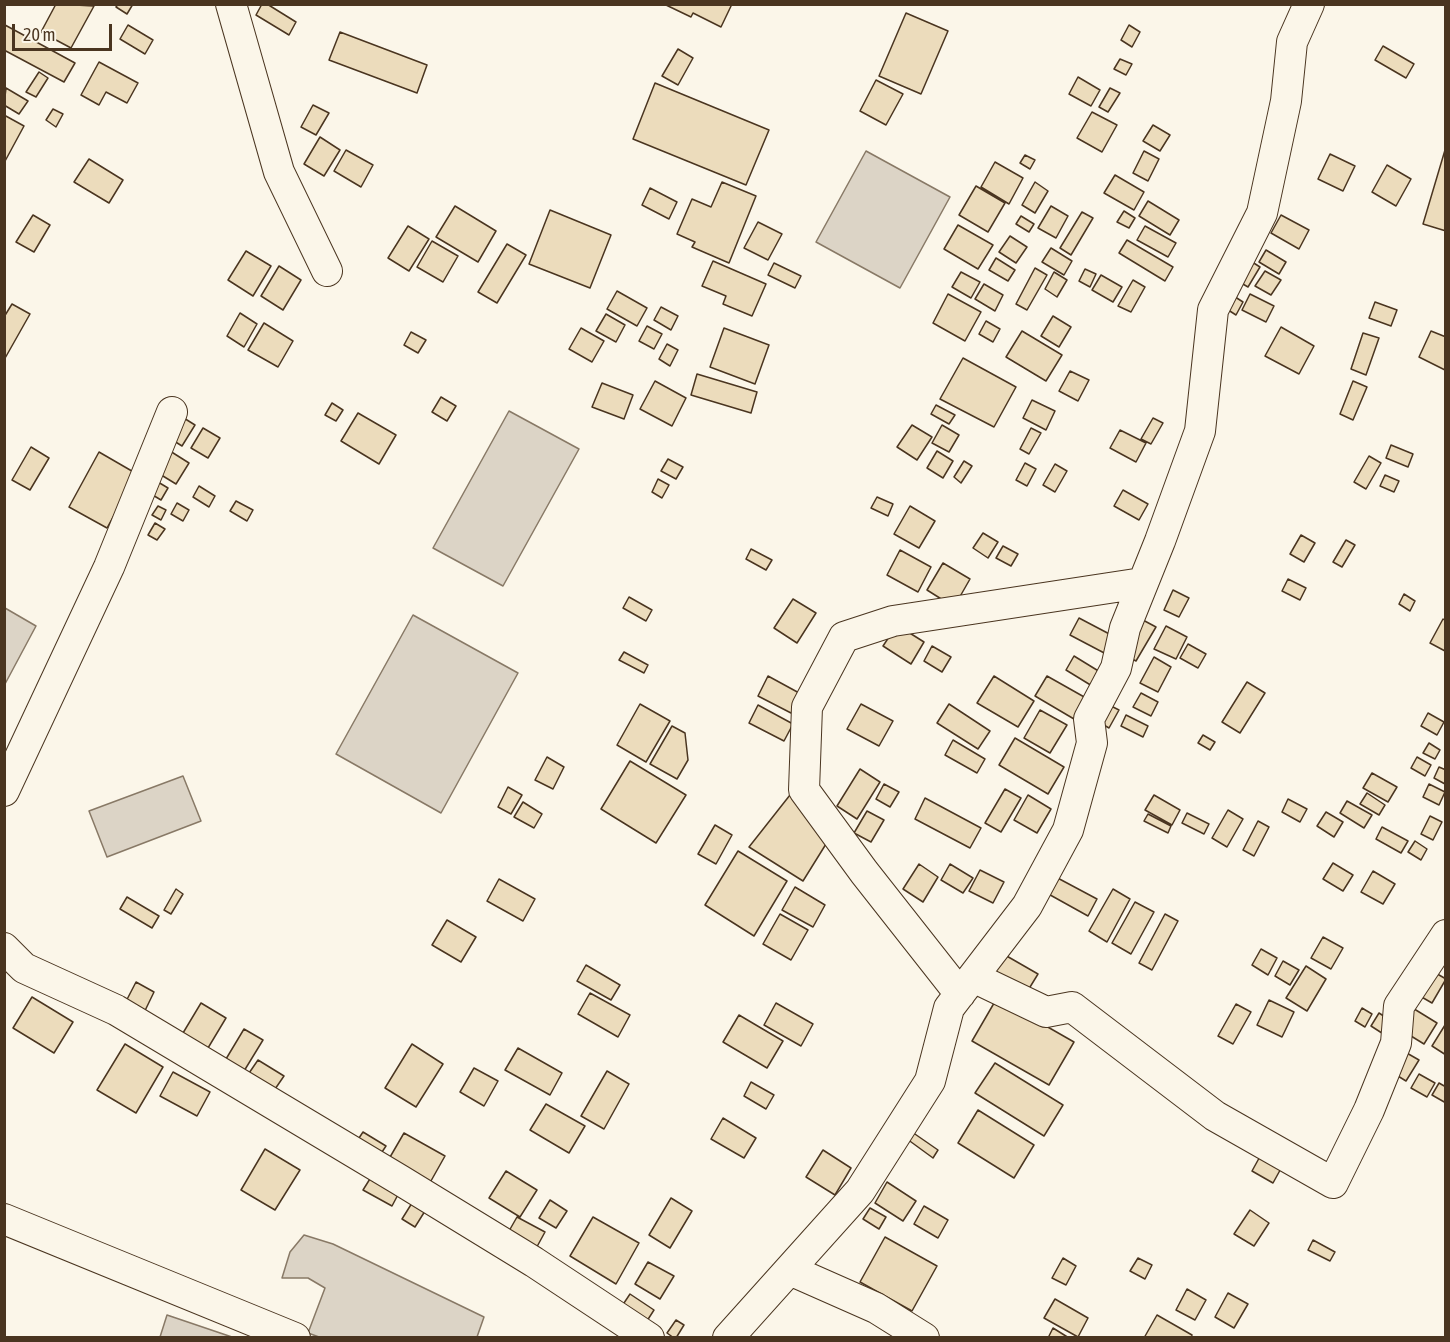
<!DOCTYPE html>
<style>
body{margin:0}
#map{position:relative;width:1450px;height:1342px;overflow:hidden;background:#fbf6e9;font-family:"Asap Condensed",sans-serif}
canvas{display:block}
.frame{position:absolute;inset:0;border:6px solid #4a3520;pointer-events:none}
.scale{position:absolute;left:12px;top:24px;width:100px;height:27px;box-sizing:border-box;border:3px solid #4a3520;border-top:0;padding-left:8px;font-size:18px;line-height:21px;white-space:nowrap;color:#4a3520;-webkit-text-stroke:4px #fbf6e9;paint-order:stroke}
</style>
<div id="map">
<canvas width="1450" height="1342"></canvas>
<div class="frame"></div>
<div class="scale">20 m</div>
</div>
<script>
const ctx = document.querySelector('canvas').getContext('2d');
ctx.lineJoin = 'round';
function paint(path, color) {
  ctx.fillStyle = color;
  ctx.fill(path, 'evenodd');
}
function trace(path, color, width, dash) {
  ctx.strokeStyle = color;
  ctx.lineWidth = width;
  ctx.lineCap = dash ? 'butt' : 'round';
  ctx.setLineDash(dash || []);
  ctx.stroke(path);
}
const water = new Path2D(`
 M866,151l84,46 -50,91 -84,-46z
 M509,411l70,38 -76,137 -70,-38z
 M5,608l31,18 -31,58z
 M413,615l105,58 -77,140 -105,-59z
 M183,776l18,45 -94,36 -18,-46z
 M304,1235l29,9 151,73 -7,20h-158l-11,-4 17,-45 -17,-10h-26l8,-26z
 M167,1315l65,22h-72z`);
paint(water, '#dcd4c6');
trace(water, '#887966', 1.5);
const building = new Path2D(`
 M56,4l38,2 -23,42 -30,-16z
 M118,4h15l-6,10 -11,-7z
 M262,4h5l29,18 -7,13 -33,-20z
 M732,4l-11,23 -28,-14 -2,4 -25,-12z
 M906,13l42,18 -27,63 -42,-18z
 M5,25l70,38 -11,19 -60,-32z
 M128,25l25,15 -8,14 -25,-15z
 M1129,25l11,7 -8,15 -11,-7z
 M340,32l87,33 -10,28 -88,-33z
 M1383,46l31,18 -8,14 -31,-18z
 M678,49l15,9 -15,27 -16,-9z
 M1120,59l12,5 -6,11 -12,-6z
 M99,62l39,21 -11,20 -21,-11 -7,13 -18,-10z
 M39,72l9,6 -12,19 -10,-5z
 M1078,77l22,13 -9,16 -22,-12z
 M876,80l27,14 -17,31 -26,-14z
 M655,83l114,47 -23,55 -113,-46z
 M6,88l22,13 -9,13 -15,-9z
 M1110,88l10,5 -12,19 -9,-5z
 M313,105l16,8 -13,22 -15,-8z
 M53,109l10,5 -7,13 -10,-7z
 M1092,112l25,13 -15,27 -25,-14z
 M4,115l20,11 -20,37z
 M1153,125l17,10 -10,16 -17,-10z
 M320,137l20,13 -16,26 -20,-12z
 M346,150l27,15 -12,22 -27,-16z
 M1445,150h1v81l-23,-7z
 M1144,151l15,8 -11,22 -15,-8z
 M1330,154l25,12 -12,25 -25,-12z
 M1025,155l10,5 -5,9 -10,-6z
 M89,159l34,21 -14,23 -35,-21z
 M995,162l28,16 -14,26 -28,-17z
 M1387,165l24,14 -15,27 -24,-14z
 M1115,175l29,17 -10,18 -30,-17z
 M722,182l34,14 -27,67 -37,-16 3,-5 -18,-8 15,-35 19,8z
 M1035,182l13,9 -13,22 -13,-8z
 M976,186l29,17 -17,29 -29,-17z
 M650,188l27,14 -8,17 -27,-14z
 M1148,201l31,19 -9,15 -31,-19z
 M455,206l41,25 -18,31 -42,-25z
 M1051,206l17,10 -12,22 -18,-10z
 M550,210l61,25 -21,53 -61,-24z
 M1124,211l11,7 -6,10 -12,-6z
 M1082,212l11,6 -22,37 -11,-7z
 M33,215l17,10 -16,27 -18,-10z
 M1281,215l28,15 -10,19 -28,-16z
 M1021,216l13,8 -5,8 -13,-8z
 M758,222l24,12 -14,26 -24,-12z
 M958,225l35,20 -15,24 -34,-20z
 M408,226l21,13 -20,32 -21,-13z
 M1145,226l31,17 -8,14 -31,-17z
 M1010,236l17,11 -11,16 -17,-11z
 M1127,240l46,27 -8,14 -46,-28z
 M432,241l26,15 -15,26 -26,-15z
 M507,244l19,11 -29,48 -19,-11z
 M1051,248l21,13 -8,14 -22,-13z
 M1266,250l20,12 -7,12 -20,-12z
 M246,251l25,15 -18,30 -25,-16z
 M996,258l19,12 -7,11 -19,-11z
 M1249,260l11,7 -12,20 -12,-7z
 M713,261l53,23 -14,32 -29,-12 3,-8 -24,-10z
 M774,263l27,13 -6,12 -27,-13z
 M279,266l22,14 -18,30 -22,-14z
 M1035,268l12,7 -20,35 -11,-6z
 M1085,269l11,5 -6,13 -11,-6z
 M1265,271l16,9 -10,15 -16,-9z
 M961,272l19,10 -9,16 -19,-11z
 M1054,272l13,8 -10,17 -12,-8z
 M1101,275l21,12 -9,15 -21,-12z
 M1133,280l12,7 -14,25 -13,-6z
 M984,284l19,11 -8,16 -20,-12z
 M617,291l30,17 -10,18 -30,-17z
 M1229,293l14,9 -7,13 -14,-9z
 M948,294l33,18 -16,29 -32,-18z
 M1250,294l24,12 -8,16 -24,-12z
 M1375,302l22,8 -6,16 -22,-8z
 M12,304l18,10 -26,46v-43z
 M661,307l17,9 -7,14 -17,-10z
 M240,313l17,11 -13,23 -17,-11z
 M606,314l19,11 -9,17 -20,-11z
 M1053,316l18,11 -12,20 -18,-11z
 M986,321l14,8 -7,13 -14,-8z
 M264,323l29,18 -15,26 -30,-17z
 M647,326l15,8 -8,15 -15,-8z
 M1281,327l33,19 -15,28 -34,-18z
 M581,328l23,13 -12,21 -23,-13z
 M724,328l45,17 -14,39 -45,-17z
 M1022,331l40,24 -16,26 -40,-24z
 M1431,331l15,6 -1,33 -26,-13z
 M411,332l15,8 -8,13 -14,-8z
 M1363,333l16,5 -13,37 -15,-6z
 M667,344l11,6 -8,16 -11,-7z
 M963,358l53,29 -22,40 -54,-28z
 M1070,371l19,9 -11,21 -19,-10z
 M697,374l60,18 -6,21 -60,-18z
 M655,381l31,17 -14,28 -32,-17z
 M1353,381l14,6 -14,33 -13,-6z
 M602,383l31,12 -9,24 -32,-12z
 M441,397l15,9 -9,15 -15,-9z
 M1032,400l23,11 -9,19 -23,-12z
 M332,403l11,7 -7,11 -11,-6z
 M936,405l19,10 -6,9 -18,-10z
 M358,413l38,22 -17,29 -38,-23z
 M179,415l16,10 -13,21 -16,-10z
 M1153,418l10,5 -12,21 -10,-5z
 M912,425l20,12 -15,23 -20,-13z
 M942,425l17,10 -10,17 -17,-9z
 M203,428l17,10 -12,20 -17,-10z
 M1031,428l10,5 -12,21 -9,-5z
 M1120,430l26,13 -10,19 -26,-14z
 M1391,445l22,9 -5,13 -22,-9z
 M31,447l18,11 -19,32 -18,-10z
 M170,451l19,12 -13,21 -18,-11z
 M937,451l16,10 -10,17 -16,-10z
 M99,452l38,22 -30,54 -38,-21z
 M1369,456l12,7 -15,26 -12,-7z
 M668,459l15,8 -7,12 -15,-8z
 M964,461l8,5 -11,17 -7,-6z
 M1025,463l11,6 -9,17 -11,-6z
 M1055,464l12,7 -12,21 -12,-7z
 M1385,475l14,6 -5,11 -14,-6z
 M153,479l15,9 -7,12 -15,-9z
 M658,479l11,6 -7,13 -10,-6z
 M199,486l16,10 -6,11 -16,-10z
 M1123,490l25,14 -9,16 -25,-14z
 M877,497l16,7 -5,12 -17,-8z
 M236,501l17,9 -6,11 -17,-10z
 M177,503l12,7 -6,11 -12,-7z
 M158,506l8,4 -5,10 -9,-5z
 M910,506l25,15 -16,27 -25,-14z
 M155,523l10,6 -8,11 -9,-5z
 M983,533l15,9 -10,16 -15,-10z
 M1301,535l14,8 -11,19 -14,-8z
 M1346,540l9,5 -13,22 -9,-5z
 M1003,546l15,8 -7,12 -15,-8z
 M751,549l21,11 -6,10 -20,-11z
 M900,550l31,17 -13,25 -31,-17z
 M943,563l27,16 -16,28 -27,-17z
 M1288,579l18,9 -6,12 -18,-9z
 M1173,590l16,8 -10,19 -15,-7z
 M1404,594l11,7 -5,10 -11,-7z
 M629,597l23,13 -6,11 -23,-13z
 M793,599l23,14 -19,30 -23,-15z
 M1079,618l38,20 -9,17 -38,-20z
 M1141,619l15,8 -20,34 -15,-8z
 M1443,619l3,2 -1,30 -15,-8z
 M897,625l27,17 -13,22 -28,-18z
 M1166,626l21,11 -11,22 -22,-10z
 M1188,644l18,10 -8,14 -18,-10z
 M932,646l19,11 -9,15 -18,-11z
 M624,652l24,13 -4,8 -25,-13z
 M1074,656l31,19 -8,14 -31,-19z
 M1154,657l17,10 -13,25 -18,-9z
 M768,676l33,18 -10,19 -33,-17z
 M994,676l40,25 -16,26 -41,-24z
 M1047,676l39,22 -12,21 -39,-23z
 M1247,682l18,11 -25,40 -18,-11z
 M1141,693l17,9 -7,14 -18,-9z
 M640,704l30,17 -24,41 -29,-17z
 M861,704l32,17 -14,25 -32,-17z
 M949,704l41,27 -12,18 -41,-26z
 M1107,704l12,6 -10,18 -12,-7z
 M758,705l35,19 -9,17 -35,-18z
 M1040,710l27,15 -17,28 -26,-15z
 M1428,713l16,9 -7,13 -16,-9z
 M1126,715l22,11 -5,11 -22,-11z
 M672,726l13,7 3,27 -11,19 -27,-15z
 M1203,735l12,7 -5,8 -12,-7z
 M1015,738l49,29 -16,27 -49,-29z
 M953,740l32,19 -8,14 -32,-18z
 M1429,743l11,7 -5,9 -12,-6z
 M547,757l17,10 -11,22 -18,-9z
 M1417,757l14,8 -6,11 -14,-8z
 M630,761l56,34 -30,48 -55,-34z
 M1439,767l7,3 -1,14 -11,-6z
 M860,769l20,13 -23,37 -20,-13z
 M1372,773l25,14 -9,15 -25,-14z
 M884,784l15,8 -9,15 -14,-8z
 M1429,784l16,8 -6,13 -16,-8z
 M508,787l14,8 -11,19 -13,-7z
 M1005,789l16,9 -20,34 -16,-9z
 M1367,793l18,12 -6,10 -19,-11z
 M790,795l36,49 -23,37 -54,-34z
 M1028,795l23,14 -14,24 -23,-13z
 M1154,795l26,15 -8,15 -27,-15z
 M925,798l56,30 -11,20 -55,-29z
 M1288,799l19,10 -7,13 -18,-10z
 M1347,801l25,14 -8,13 -24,-15z
 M523,802l19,12 -8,14 -20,-11z
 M1228,810l15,9 -16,28 -15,-9z
 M867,811l17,9 -13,22 -17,-9z
 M1326,812l17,10 -9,15 -17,-11z
 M1187,813l22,11 -5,10 -22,-11z
 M1148,814l23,12 -3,7 -24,-12z
 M1430,816l12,6 -9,18 -12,-6z
 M1258,821l11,6 -15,29 -11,-6z
 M715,825l17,10 -16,29 -18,-10z
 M1382,827l26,14 -7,12 -25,-14z
 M1415,841l12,8 -6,11 -13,-8z
 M738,851l49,30 -33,55 -49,-31z
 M1333,863l20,12 -10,16 -20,-12z
 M919,864l19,13 -15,25 -20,-13z
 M950,864l23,14 -10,15 -22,-13z
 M980,870l24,12 -11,21 -24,-12z
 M1373,871l22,13 -12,20 -22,-12z
 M1052,875l45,24 -9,17 -45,-25z
 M499,879l36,20 -12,22 -36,-20z
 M795,887l30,18 -12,22 -31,-17z
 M176,889l7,5 -12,20 -7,-4z
 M1113,889l17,10 -23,43 -18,-11z
 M127,897l32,19 -7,12 -32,-19z
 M1135,902l19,10 -23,42 -19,-11z
 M780,914l28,16 -17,30 -28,-16z
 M1165,914l13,7 -26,49 -13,-7z
 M447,920l29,17 -15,25 -29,-17z
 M1323,937l20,11 -12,21 -20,-11z
 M1261,949l16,9 -9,17 -16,-10z
 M998,951l40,23 -11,18 -40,-22z
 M1283,961l16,9 -9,15 -15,-9z
 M586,965l34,20 -9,15 -34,-19z
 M1306,966l20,13 -19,32 -21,-13z
 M1427,968l19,11 -14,24 -19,-11z
 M136,982l18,10 -14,29 -19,-10z
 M590,993l40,22 -12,22 -40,-23z
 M32,997l41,25 -19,31 -41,-25z
 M997,998l77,44 -25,43 -77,-44z
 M1269,1000l25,12 -12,25 -25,-12z
 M201,1003l25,15 -24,40 -25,-15z
 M776,1003l37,21 -12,22 -37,-21z
 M1236,1004l15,8 -18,32 -15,-8z
 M1411,1007l26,16 -13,21 -26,-16z
 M1362,1008l10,6 -7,13 -10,-6z
 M1379,1013l17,11 -8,13 -17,-11z
 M739,1015l44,26 -16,27 -44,-26z
 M1445,1025h1v30l-14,-9z
 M244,1029l19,11 -22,36 -18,-12z
 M125,1044l38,23 -27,46 -39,-23z
 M412,1044l31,20 -27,43 -31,-19z
 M518,1048l44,25 -12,22 -45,-25z
 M1405,1052l14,8 -13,21 -13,-8z
 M258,1060l26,16 -11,16 -26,-16z
 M995,1063l68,42 -19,31 -69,-43z
 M474,1068l24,13 -14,25 -24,-14z
 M607,1071l22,13 -25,45 -23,-13z
 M173,1072l37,20 -13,24 -37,-20z
 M1419,1074l16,9 -8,14 -16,-9z
 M751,1082l23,13 -8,14 -22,-13z
 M1439,1083l7,4v16l-14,-8z
 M546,1104l39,22 -16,27 -39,-23z
 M978,1110l56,35 -20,33 -56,-35z
 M723,1118l33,20 -12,20 -33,-19z
 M363,1132l23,14 -6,9 -23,-14z
 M912,1132l26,18 -5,8 -26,-19z
 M404,1133l41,23 -18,32 -41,-24z
 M265,1149l35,21 -25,40 -34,-20z
 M823,1150l28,18 -16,27 -29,-18z
 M1263,1151l21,12 -11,20 -21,-12z
 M506,1171l31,19 -17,27 -31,-19z
 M373,1174l28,15 -9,17 -29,-16z
 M887,1182l29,19 -13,20 -28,-18z
 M671,1198l21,13 -22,37 -21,-13z
 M550,1200l17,11 -11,17 -17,-10z
 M412,1203l13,8 -10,16 -13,-8z
 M924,1206l24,14 -10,18 -24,-14z
 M870,1208l16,9 -7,12 -16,-10z
 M1250,1210l19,13 -15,23 -20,-12z
 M517,1217l28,15 -12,22 -28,-16z
 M593,1217l46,26 -23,41 -46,-28z
 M885,1237l52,29 -25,45 -52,-29z
 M1313,1240l22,12 -5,9 -22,-11z
 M1063,1258l13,8 -10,19 -14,-7z
 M1138,1258l14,7 -7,14 -15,-8z
 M648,1262l26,14 -14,23 -25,-15z
 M1187,1289l19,11 -11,20 -19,-10z
 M1228,1293l20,11 -14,24 -19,-11z
 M630,1294l24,16 -9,14 -25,-15z
 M1055,1299l33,19 -10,19 -34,-19z
 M1157,1315l35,20 -1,3h-47z
 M676,1320l8,5 -8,13h-2l-7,-5z
 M1053,1328l16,10h-21z`);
paint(building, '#ecdcbc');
trace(building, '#4a3520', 1.5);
const minor = new Path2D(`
 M231,4l48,168 48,99
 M4,791l105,-224 63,-155
 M4,948l20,20 92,42 284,170 134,82 115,76
 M973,977l73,35 26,-5 143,109 118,67 36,-73 27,-67 3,-37 47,-71
 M960,994l-96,-122 -60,-82 3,-83 37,-70 49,-16 249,-38
 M4,1219l291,119
 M790,1270l86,38 48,30
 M728,1338l132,-147 70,-110 19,-73 78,-102 41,-76 24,-87 -3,-24 27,-51 9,-40 35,-87 40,-110 13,-121 49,-97 24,-112 6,-59 17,-38`);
trace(minor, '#4a3520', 32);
trace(minor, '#fbf6e9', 30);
</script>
